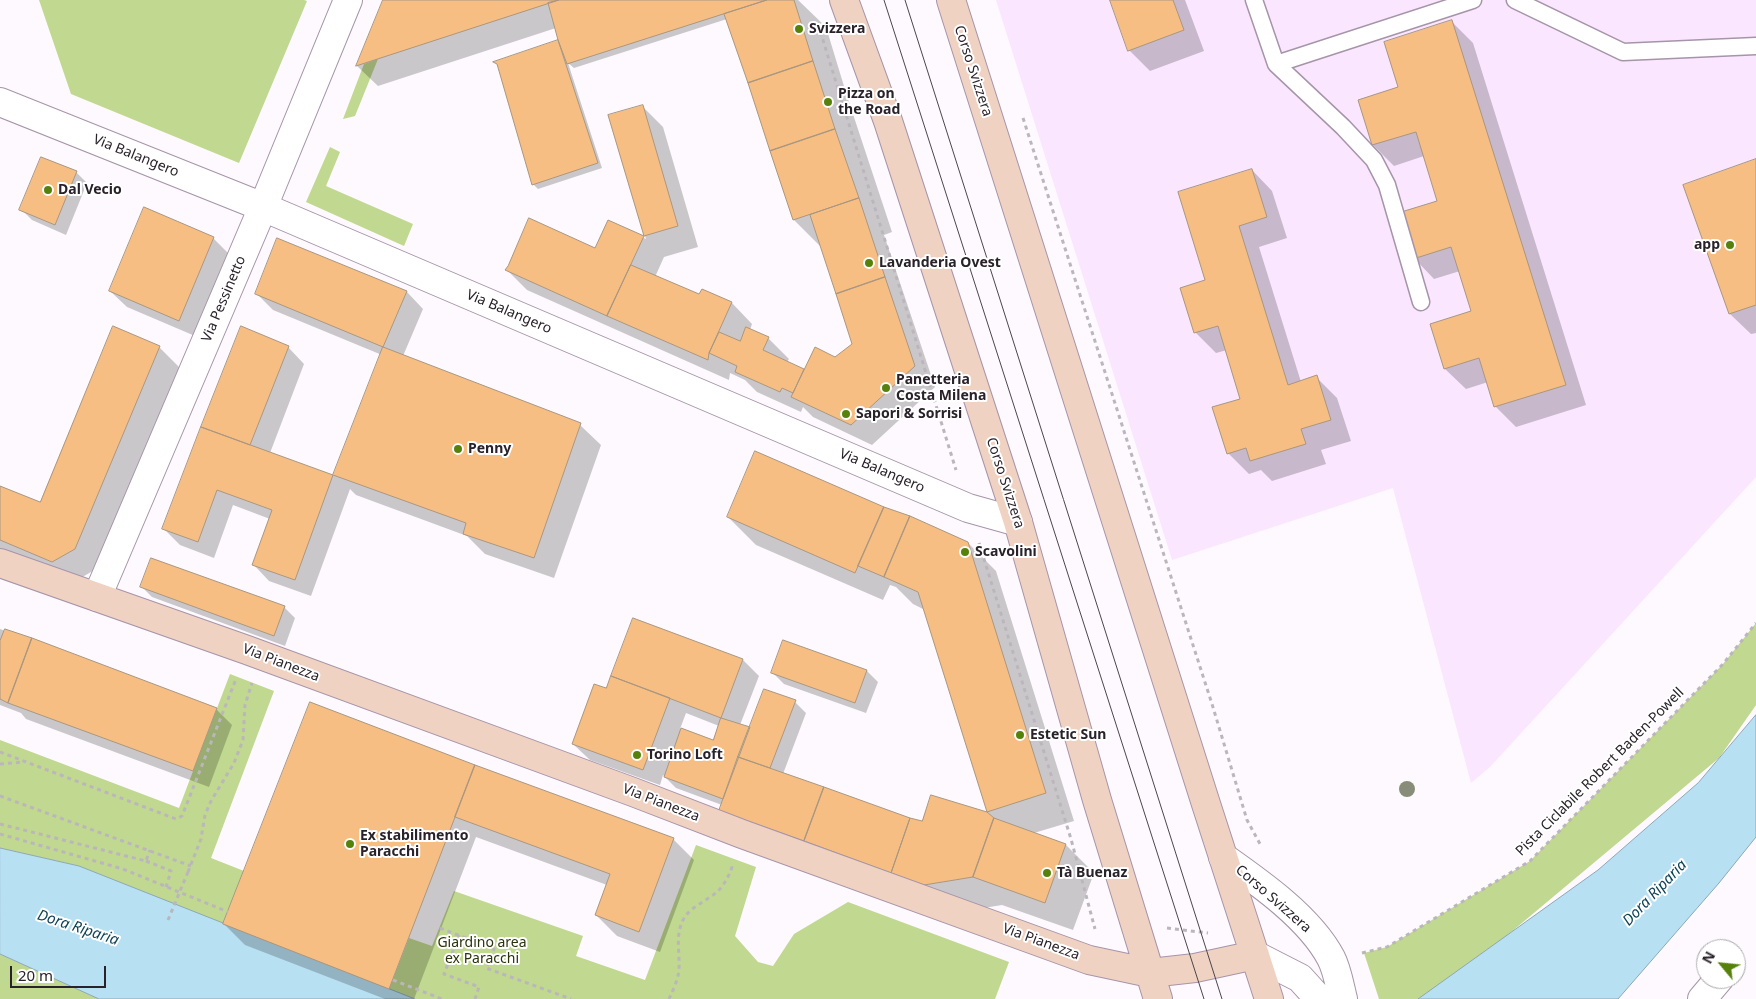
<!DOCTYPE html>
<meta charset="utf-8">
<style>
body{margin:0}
#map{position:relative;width:1756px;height:999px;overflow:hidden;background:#fdf9fe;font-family:"Noto Sans",sans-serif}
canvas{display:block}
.north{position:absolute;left:1696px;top:939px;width:50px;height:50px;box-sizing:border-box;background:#fff;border:1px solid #a9a7aa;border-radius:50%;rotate:298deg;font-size:14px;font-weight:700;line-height:20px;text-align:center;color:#29222a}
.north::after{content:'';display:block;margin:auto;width:18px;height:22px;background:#56820b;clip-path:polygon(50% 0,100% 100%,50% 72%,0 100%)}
.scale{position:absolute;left:10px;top:966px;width:96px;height:22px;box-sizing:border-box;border:2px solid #29222a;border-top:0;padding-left:6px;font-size:15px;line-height:18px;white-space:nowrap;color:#29222a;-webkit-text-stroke:4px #fff;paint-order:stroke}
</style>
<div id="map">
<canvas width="1756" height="999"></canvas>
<div class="north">N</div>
<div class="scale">20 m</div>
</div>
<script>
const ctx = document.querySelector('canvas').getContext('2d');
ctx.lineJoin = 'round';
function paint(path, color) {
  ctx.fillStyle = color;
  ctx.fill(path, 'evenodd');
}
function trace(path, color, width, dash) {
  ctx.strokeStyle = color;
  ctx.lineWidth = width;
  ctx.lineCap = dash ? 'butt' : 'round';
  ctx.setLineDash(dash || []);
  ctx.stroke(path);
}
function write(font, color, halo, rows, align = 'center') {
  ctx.font = font + ' "Noto Sans",sans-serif';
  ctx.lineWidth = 4;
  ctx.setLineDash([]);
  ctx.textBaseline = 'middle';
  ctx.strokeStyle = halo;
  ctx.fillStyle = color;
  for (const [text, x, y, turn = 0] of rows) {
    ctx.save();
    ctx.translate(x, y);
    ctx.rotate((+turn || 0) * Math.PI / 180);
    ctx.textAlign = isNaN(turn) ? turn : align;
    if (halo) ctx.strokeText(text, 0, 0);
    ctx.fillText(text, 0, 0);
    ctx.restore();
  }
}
paint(new Path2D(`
 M996,0h760v477l-266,290 -19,16 -78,-295 -221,72z`), '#fae6fe');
paint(new Path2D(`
 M39,0h265l3,1 -68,162 -168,-69z
 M378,59l-23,57 -12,3 21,-55z
 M330,147l10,5 -14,34 87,38 -9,22 -98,-44z
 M1756,623v82l-37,53 -215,180 -79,57 -7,4h-39l-15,-46 23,-6 143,-86 193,-197z
 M230,674l44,17 -63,167 33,13 -21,53 -144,-58 -79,-18v-108l179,68z
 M696,845l60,22 -21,69 23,26 15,4 21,-32 54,-32 161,60 -14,37h-580l-26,-10 20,-51 23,8 22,-55 129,45 -7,20 69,24z
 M0,954l99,45h-99z`), '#c0d88f');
const water = new Path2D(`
 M1756,715v122l-37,46 -101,116h-200l180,-129 100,-87z
 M0,848l79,18 336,133h-316l-99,-45z`);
paint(water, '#b8e0f3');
trace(water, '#8da7b7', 1);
paint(new Path2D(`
 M384,0h414l28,27 21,69 45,136 -8,3 51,152 -63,58 -59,-28 -10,-10 -2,5 -44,-20 -12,-12 -15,-7 -1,7 -202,-90 -20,-20 88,-20 14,-28 37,17 -37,-123 33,-10 21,21 35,120 -34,10 -9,20 45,18 2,-5 30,13 20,21 -2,6 18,8 21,21 -2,3 17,8 31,-12 19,-13 -32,-97 -28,-28 -67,-201 -153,49 -6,-5 34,105 -64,21 -5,-5 -35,-119 -2,-3 64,-21 -4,-13 -178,58 -21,-20z
 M1111,0h74l19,51 -54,20 -21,-21z
 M1452,22l21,21 113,362 -70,22 -21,-21 -7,-24 -22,7 -21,-20 27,-57 -12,-41 -26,8 -20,-21 25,-56 -15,-46 -30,10 -21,-21 -13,-45 40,-12z
 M1756,161v172l-5,1 -21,-20z
 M1252,170l20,21 15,47 -28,9 42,135 15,-5 21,21 14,43 -30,9 5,14 -54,17 -11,-11 -12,4 -21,-21 14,-53 -15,-50 -11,3 -20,-20 -14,-45 25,-7z
 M76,172l11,11 -21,52 -34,-15 -11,-11z
 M213,238l16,16 -34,82 -68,-29 -17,-16z
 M278,240l129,52 16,17 -20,47 177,69 21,20 -47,133 -69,-24 -18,-18 -111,-41 -6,-6 -39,107 -42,-15 -16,-17 17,-45 -37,-14 -19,53 -34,-13 -16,-16 124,-182 16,17 -34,89 64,23 48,-121 -109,-45 -16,-16z
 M159,347l21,21 -84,201 -22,13 -74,-31v-64l40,17z
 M728,517l240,26 28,28 78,250 -40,12 32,12 28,28 -21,57 -71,-25 -49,8 -205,-74 -26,-34 -46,-17 -13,-13 -3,10 -70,-25 -17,-16 34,-54 26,-71 110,41 16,16 -19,49 10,3 15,-37 30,11 11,11 -23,61 140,49 65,-9 -63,-204 -12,-6 -17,-17 -6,-2 -7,15 -127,-55zM686,713l33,13 -6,15 -33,-12z
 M141,586l143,21 11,11 -10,28 -133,-49z
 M0,629l216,80 16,16 -23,62 -183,-68 -5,-6 -21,-8z
 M867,671l11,11 -12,31 -82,-29 -11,-11z
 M475,766l198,73 21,21 -34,92 -43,-16 -21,-21 11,-30 -131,-48 -62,162h-29l-140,-54 -21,-21z`), '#0003');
const building = new Path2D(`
 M383,0h176l-203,66z
 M559,0h208l-200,64 -9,-24 -10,-37z
 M767,0h27l19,61 -65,22 -24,-69z
 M1110,0h63l11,30 -56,21z
 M1452,20l114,365 -72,22 -15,-49 -35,11 -14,-45 41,-13 -20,-64 -38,12 -15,-46 39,-12 -21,-69 -44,13 -14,-45 40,-13 -14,-45z
 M558,40l40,123 -66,22 -35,-121 -4,-2z
 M813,61l22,68 -65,22 -22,-68z
 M643,105l35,121 -34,10 -36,-121z
 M835,129l24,69 -66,22 -23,-69z
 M41,157l36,14 -22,54 -36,-15z
 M1756,159v146l-27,9 -46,-129z
 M1252,169l15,48 -28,9 49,159 29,-10 14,45 -30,9 5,15 -56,17 -4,-13 -19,6 -15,-47 28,-8 -22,-73 -24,7 -14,-45 25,-8 -27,-88z
 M859,198l26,79 -49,17 -26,-79z
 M144,207l70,30 -35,84 -70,-30z
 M529,218l66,30 13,-28 36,16 -37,80 -102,-46 3,-4z
 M277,238l130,53 -24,56 -128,-53z
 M631,265l68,29 3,-5 30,13 -23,51 -1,7 -101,-44z
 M885,277l30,89 -64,59 -60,-28 24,-50 20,10 17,-13 -16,-50z
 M113,326l47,20 -85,203 -23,13 -52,-22v-54l40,16z
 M241,326l48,20 -39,99 -49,-18z
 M746,327l23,10 -6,13 41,19 -11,24 -11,-5 -2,4 -45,-20 2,-6 -28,-13 10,-21 21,9z
 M383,347l198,76 -47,135 -71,-24 3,-11 -133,-48z
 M201,427l132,48 -38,105 -43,-15 20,-55 -55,-20 -19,52 -36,-13z
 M755,451l129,56 -29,66 -128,-56z
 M884,507l26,9 -26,61 -26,-11z
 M910,516l58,26 78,251 -59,19 -69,-220 -34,-15z
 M151,558l134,48 -11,30 -134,-49z
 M633,618l110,41 -22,59 -110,-42z
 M5,629l27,9 -24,65 -8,-4v-58z
 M32,638l185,70 -24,63 -185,-68z
 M783,640l84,30 -12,33 -84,-30z
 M611,676l59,22 -27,72 -71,-26 22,-60 12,4z
 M764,689l32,11 -26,68 -32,-11z
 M310,702l165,63 -86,224 -166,-65z
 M721,718l29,9 -27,72 -59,-22 17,-49 32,12z
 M738,757l86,30 -20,54 -85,-30z
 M475,765l199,73 -35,94 -44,-17 15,-41 -155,-57z
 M824,787l86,31 -19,55 -87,-32z
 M931,795l56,17 7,6 -21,59 -49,8 -33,-12 19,-55 12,3z
 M994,818l72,26 -21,59 -72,-26z`);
paint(building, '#f6be82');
trace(building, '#a99681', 1);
const lane = new Path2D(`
 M1254,0l22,64 197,-64
 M1515,0l108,52 133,-6
 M1276,64l67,63 31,33 13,25 34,117`);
const street = new Path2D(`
 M0,102l263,105 705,301 50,14
 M97,597l166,-390 85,-207
 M1223,857c37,26 87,61 108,101 6,11 9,29 12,41
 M1255,955l45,23 19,21
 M1702,999l17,-20`);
const secondary = new Path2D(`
 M844,0l44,121 130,401 79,278 61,199
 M951,0l255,804 63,195
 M0,563l247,87 386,142 109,42 347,126 61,13 45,-5 60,-13`);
trace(lane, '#a694a9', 19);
trace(street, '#a694a9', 30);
trace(secondary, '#a694a9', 30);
trace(new Path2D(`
 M818,24l138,446
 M1023,118l189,586 35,116 13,24
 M979,543l92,296 24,90
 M0,752l176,67 6,-3 54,-137
 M0,764l24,-2
 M0,796l191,70
 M0,824l146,37 4,-11
 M0,834l123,35 105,43
 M146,861l25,10 -5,16
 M188,872l13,-33 4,-24 6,-14 23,-38 9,-23 2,-35 7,-22
 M440,928l54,21 -8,19 85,31
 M1167,928l41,5
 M459,935l-15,39 35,13 -4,12
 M1362,953l25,-6 143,-86 193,-197 33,-41
 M393,980l49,19
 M669,999c4,-9 9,-19 10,-29 1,-17 -4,-34 4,-50 7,-14 25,-19 36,-30 6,-7 12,-17 14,-27`), '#bbb6bc', 3, [4, 4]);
trace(lane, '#fff', 16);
trace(street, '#fff', 28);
trace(secondary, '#f0d2c2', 28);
trace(new Path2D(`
 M884,0l320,999
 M905,0l317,999`), '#4b454c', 1);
trace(new Path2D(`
 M168,920l20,-48`), '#bbb6bc', 3, [4, 4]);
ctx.fillStyle = '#888d79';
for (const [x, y] of [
 [1407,789]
]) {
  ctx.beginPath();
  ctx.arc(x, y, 8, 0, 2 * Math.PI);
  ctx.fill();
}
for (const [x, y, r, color] of [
 [799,29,5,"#56820b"],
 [828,102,5,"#56820b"],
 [48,190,5,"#56820b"],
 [1730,245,5,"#56820b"],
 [869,263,5,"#56820b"],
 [886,388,5,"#56820b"],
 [846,414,5,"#56820b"],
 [458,449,5,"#56820b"],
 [965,552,5,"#56820b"],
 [1020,735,5,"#56820b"],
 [637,755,5,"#56820b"],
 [350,844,5,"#56820b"],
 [1047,873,5,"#56820b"]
]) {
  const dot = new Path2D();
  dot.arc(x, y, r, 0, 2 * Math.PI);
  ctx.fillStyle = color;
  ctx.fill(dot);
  trace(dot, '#fff', 2);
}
write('bold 14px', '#29222a', '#fff', [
 ["Svizzera",809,29],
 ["Pizza on",838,94],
 ["the Road",838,110],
 ["Dal Vecio",58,190],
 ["app",1720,245,"right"],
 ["Lavanderia Ovest",879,263],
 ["Panetteria",896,380],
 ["Costa Milena",896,396],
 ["Sapori & Sorrisi",856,414],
 ["Penny",468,449],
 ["Scavolini",975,552],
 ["Estetic Sun",1030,735],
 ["Torino Loft",647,755],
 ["Ex stabilimento",360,836],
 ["Paracchi",360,852],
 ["Tà Buenaz",1057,873]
], 'left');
write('14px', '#29222a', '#fff', [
 ["Corso Svizzera",973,71,72],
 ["Via Balangero",136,156,22],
 ["Via Pessinetto",224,299,-67],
 ["Via Balangero",509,312,23],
 ["Via Balangero",882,471,23],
 ["Corso Svizzera",1005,483,72],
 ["Via Pianezza",281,663,21],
 ["Pista Ciclabile Robert Baden-Powell",1600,772,-45],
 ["Via Pianezza",661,803,21],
 ["Corso Svizzera",1273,899,41],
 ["Via Pianezza",1041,942,20]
]);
write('14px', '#29340c', '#fff', [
 ["Giardino area",482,943],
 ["ex Paracchi",482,959]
]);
write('italic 15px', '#0f4256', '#fff', [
 ["Dora Riparia",1655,893,-46],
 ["Dora Riparia",78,928,18]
]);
</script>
